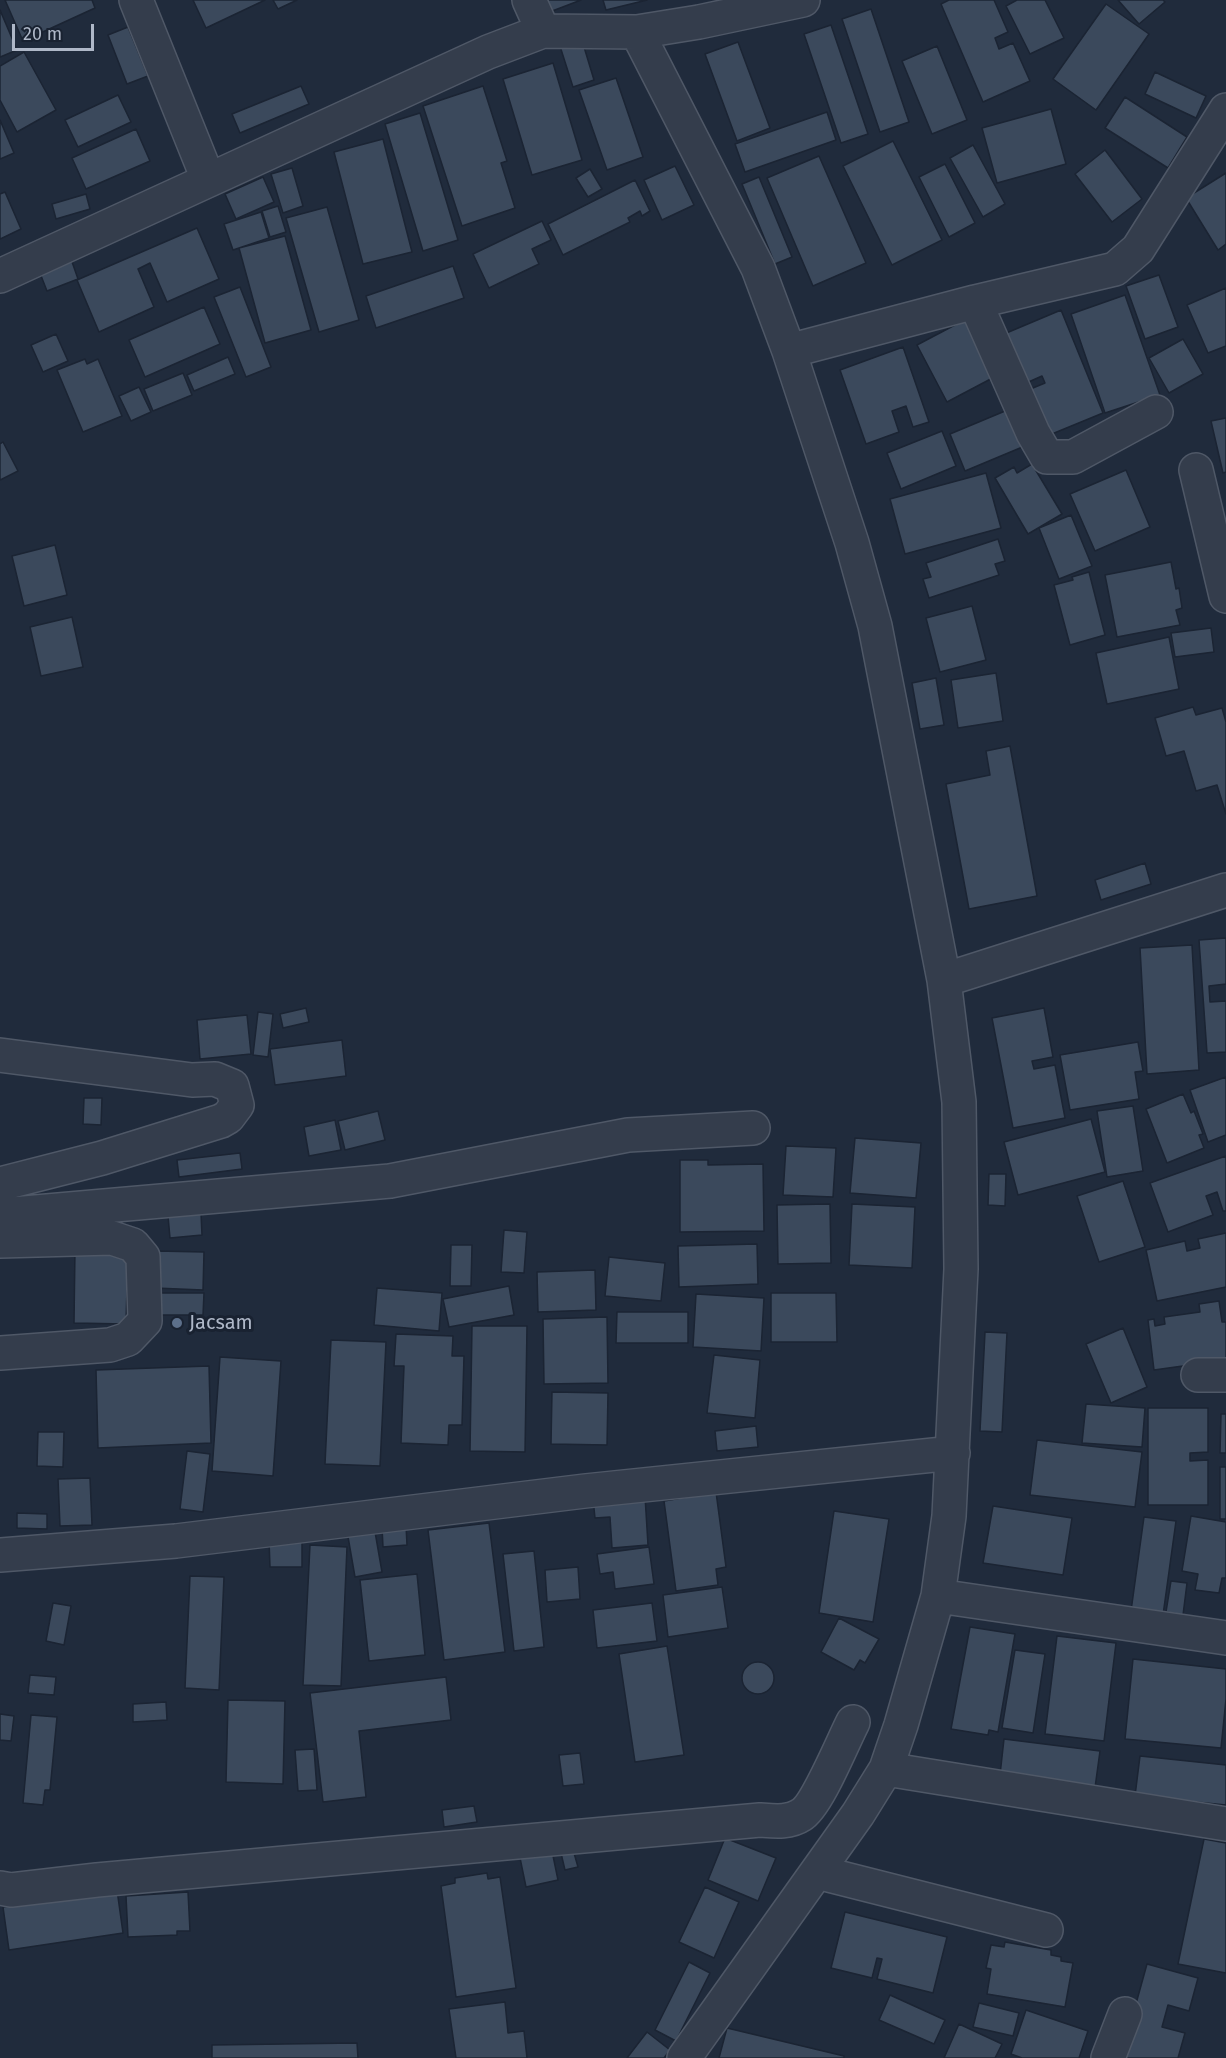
<!DOCTYPE html>
<style>
body{margin:0}
#map{position:relative;width:1226px;height:2058px;overflow:hidden;background:#202b3c;font-family:"Fira Sans",sans-serif}
canvas{display:block}
.scale{position:absolute;left:12px;top:24px;width:82px;height:27px;box-sizing:border-box;border:3px solid #afb8c8;border-top:0;padding-left:8px;font-size:18px;line-height:21px;white-space:nowrap;color:#afb8c8;-webkit-text-stroke:4px #192231;paint-order:stroke}
</style>
<div id="map">
<canvas width="1226" height="2058"></canvas>
<div class="scale">20 m</div>
</div>
<script>
const ctx = document.querySelector('canvas').getContext('2d');
ctx.lineJoin = 'round';
function paint(path, color) {
  ctx.fillStyle = color;
  ctx.fill(path, 'evenodd');
}
function trace(path, color, width, dash) {
  ctx.strokeStyle = color;
  ctx.lineWidth = width;
  ctx.lineCap = dash ? 'butt' : 'round';
  ctx.setLineDash(dash || []);
  ctx.stroke(path);
}
function write(font, color, halo, rows, align = 'center') {
  ctx.font = font + ' "Fira Sans",sans-serif';
  ctx.lineWidth = 6;
  ctx.setLineDash([]);
  ctx.textBaseline = 'middle';
  ctx.strokeStyle = halo;
  ctx.fillStyle = color;
  for (const [text, x, y, turn = 0] of rows) {
    ctx.save();
    ctx.translate(x, y);
    ctx.rotate((+turn || 0) * Math.PI / 180);
    ctx.textAlign = isNaN(turn) ? turn : align;
    if (halo) ctx.strokeText(text, 0, 0);
    ctx.fillText(text, 0, 0);
    ctx.restore();
  }
}
const building = new Path2D(`
 M5,0h87l3,8 -72,33z
 M193,0h72l-59,28z
 M273,0h24l-19,9z
 M542,0h39l-34,13z
 M603,0h44l-41,10z
 M949,0h45l14,32 -13,6 4,11 14,-6 17,38 -47,21 -42,-98z
 M1017,0h28l19,38 -34,16 -24,-48z
 M1118,0h45l2,2 -26,22z
 M1106,4l43,30 -53,76 -43,-31z
 M871,9l38,113 -29,10 -38,-113z
 M0,10l17,40 -17,7z
 M831,25l37,109 -27,9 -37,-109z
 M128,27l20,49 -21,8 -19,-49z
 M581,37l13,43 -21,7 -14,-44z
 M738,42l32,86 -33,13 -32,-87z
 M937,46l30,74 -35,14 -30,-73z
 M24,52l32,58 -39,22 -17,-32v-34z
 M553,63l29,97 -50,15 -29,-96z
 M1155,72l51,24 -10,22 -51,-24z
 M616,78l27,79 -36,13 -28,-80z
 M301,86l8,18 -69,29 -8,-19z
 M483,86l24,75 -6,2 14,45 -53,18 -39,-120z
 M118,95l13,27 -53,25 -13,-27z
 M1125,97l62,40 -19,31 -63,-40z
 M1051,109l15,55 -69,19 -15,-55z
 M827,112l9,28 -91,32 -10,-28z
 M420,113l38,127 -35,11 -38,-127z
 M0,120l14,33 -14,6z
 M136,129l14,32 -64,28 -14,-31z
 M383,139l29,113 -49,12 -29,-112z
 M893,141l49,99 -50,25 -49,-99z
 M973,145l32,59 -22,13 -33,-59z
 M1105,150l37,49 -30,23 -37,-48z
 M819,156l47,107 -53,23 -46,-108z
 M945,164l30,59 -26,14 -30,-60z
 M675,166l19,39 -32,15 -18,-40z
 M292,168l11,38 -20,7 -12,-39z
 M590,169l12,20 -14,8 -12,-19z
 M1226,173v71l-8,6 -32,-52z
 M263,177l11,25 -38,17 -11,-25z
 M759,177l33,80 -17,7 -33,-80z
 M635,180l15,31 -8,5 -2,-5 -12,7 2,4 -67,33 -15,-31z
 M5,192l16,37 -21,10v-45z
 M86,194l4,15 -34,10 -4,-15z
 M278,206l8,26 -16,5 -8,-26z
 M327,207l32,113 -40,12 -33,-114z
 M261,212l8,26 -36,12 -9,-26z
 M542,221l9,19 -19,9 7,15 -50,24 -16,-34z
 M197,228l22,51 -52,23 -17,-39 -12,6 16,38 -55,25 -22,-52z
 M285,236l26,94 -46,13 -26,-95z
 M70,256l8,23 -31,12 -9,-23z
 M453,266l11,32 -88,30 -10,-32z
 M1159,275l19,52 -33,12 -19,-53z
 M240,287l31,80 -25,10 -32,-80z
 M1226,288v58l-18,7 -21,-48z
 M1125,295l35,100 -55,18 -34,-99z
 M204,307l16,37 -75,33 -16,-37z
 M1061,310l42,103 -56,23 -19,-46 17,-7 -3,-7 -18,8 -20,-50z
 M972,316l30,57 -55,29 -30,-57z
 M56,334l12,27 -25,11 -12,-27z
 M1183,339l20,35 -34,19 -20,-35z
 M903,347l26,75 -16,5 -7,-21 -14,5 7,21 -33,12 -26,-74z
 M228,357l7,17 -41,17 -7,-16z
 M85,359l2,5 11,-5 24,57 -39,16 -26,-62z
 M183,373l9,22 -39,16 -9,-22z
 M139,387l12,25 -20,9 -12,-25z
 M1017,406l15,37 -67,28 -15,-37z
 M1226,418v54l-3,1 -12,-52z
 M942,431l14,35 -55,23 -14,-36z
 M3,442l15,29 -18,9v-36z
 M1032,464l30,50 -34,20 -33,-56 19,-11 3,6z
 M1126,470l24,57 -55,24 -25,-57z
 M986,473l15,55 -96,26 -15,-55z
 M1071,515l21,51 -33,13 -20,-51z
 M998,539l7,22 -10,3 4,11 -70,23 -6,-19 8,-2 -5,-14z
 M55,545l12,50 -43,11 -12,-50z
 M1171,562l5,27 3,-1 3,20 -6,2 4,15 -63,12 -12,-62z
 M1089,572l16,63 -35,10 -16,-60 19,-5 -1,-3z
 M972,606l14,54 -46,12 -14,-54z
 M72,617l11,50 -42,9 -11,-49z
 M1211,628l3,24 -39,5 -4,-24z
 M1169,637l10,52 -72,15 -11,-51z
 M996,673l7,48 -45,7 -7,-48z
 M936,678l8,47 -24,4 -8,-46z
 M1193,707l3,8 26,-7 4,14v92l-9,-29 -21,6 -12,-40 -18,5 -11,-38z
 M1010,746l27,150 -68,13 -23,-125 44,-9 -4,-24z
 M1145,863l6,21 -50,16 -6,-20z
 M1226,938v46l-17,2 1,16 16,-1v51l-19,1 -8,-113z
 M1192,945l7,125 -52,4 -7,-126z
 M306,1008l3,14 -26,6 -3,-14z
 M1044,1008l9,49 -21,4 2,8 21,-4 10,53 -52,10 -21,-110z
 M258,1012l15,2 -5,43 -15,-2z
 M247,1015l4,39 -51,5 -3,-39z
 M342,1040l4,36 -71,9 -5,-36z
 M1138,1042l5,29 -8,1 4,27 -69,11 -10,-55z
 M1226,1077v58l-18,7 -18,-52z
 M1183,1094l8,19 3,-2 9,23 -4,1 5,13 -37,15 -21,-54z
 M84,1098h18l-1,27 -18,-1z
 M1133,1106l10,65 -36,6 -10,-66z
 M378,1111l7,29 -40,10 -7,-29z
 M1091,1119l14,53 -87,23 -14,-53z
 M335,1120l6,30 -32,6 -5,-29z
 M855,1138l66,5 -5,55 -66,-5z
 M786,1146l50,2 -3,49 -50,-2z
 M240,1153l2,16 -63,8 -2,-17z
 M1226,1156v55h-3l-6,-19 -11,4 7,19 -45,17 -18,-49z
 M680,1160h28v5l55,-1 1,67 -84,1z
 M989,1174h17l-1,32 -17,-1z
 M1123,1181l22,66 -46,15 -22,-66z
 M830,1204l1,59 -53,1 -1,-59z
 M852,1204l63,3 -3,61 -63,-3z
 M201,1213l1,22 -32,3 -2,-22z
 M504,1230l23,2 -3,41 -23,-1z
 M1226,1233v54l-69,14 -11,-51 39,-9 2,10 13,-3 -2,-9z
 M757,1244l1,40 -79,3 -1,-41z
 M451,1245h21l-1,41h-21z
 M75,1249l53,1 -2,74 -52,-1z
 M156,1251l48,1 -1,38 -48,-2z
 M609,1257l56,6 -4,38 -56,-5z
 M595,1270l1,40 -58,2 -1,-40z
 M509,1286l5,29 -65,12 -6,-28z
 M377,1288l65,5 -3,38 -65,-6z
 M156,1293h48l-1,22h-47z
 M771,1293h65l1,49h-66z
 M696,1294l68,4 -3,53 -68,-4z
 M1219,1301l3,21h4v38l-72,10 -6,-50 6,-1 1,7 10,-2 -1,-7 36,-5 -1,-8z
 M617,1312h71v31h-72z
 M607,1317l1,66 -64,1 -1,-65z
 M472,1326h55l-2,126 -55,-1z
 M1123,1328l24,59 -36,16 -25,-59z
 M985,1332l22,1 -5,99 -22,-1z
 M396,1334l57,2 -1,20h12l-2,69h-13l-1,20 -47,-2 3,-77h-10z
 M331,1340l55,2 -6,124 -55,-2z
 M714,1355l46,5 -5,58 -48,-5z
 M220,1357l61,4 -8,115 -61,-5z
 M209,1366l2,77 -113,5 -2,-78z
 M552,1392l56,1 -1,52 -56,-1z
 M1086,1404l59,4 -3,39 -60,-4z
 M1148,1408h60v44l-18,1v8l18,-1v45h-60z
 M1221,1414h5v39h-6z
 M756,1426l2,21 -41,4 -2,-20z
 M38,1432h26l-1,35 -26,-1z
 M1037,1440l105,12 -7,55 -105,-12z
 M187,1451l23,3 -7,58 -23,-3z
 M1220,1467h6v52h-6z
 M90,1478l2,47 -32,1 -2,-47z
 M716,1492l10,75 -10,2 2,16 -42,6 -12,-90z
 M645,1496l3,49 -36,3 -2,-31 -15,1 -2,-19z
 M993,1506l79,12 -9,57 -80,-12z
 M834,1511l55,8 -16,103 -54,-9z
 M17,1513l30,1v15l-30,-1z
 M1191,1516l35,6v56h-4l-3,15 -24,-3 3,-16 -16,-3z
 M1144,1517l32,4 -13,94 -32,-4z
 M489,1523l16,129 -61,8 -16,-130z
 M406,1525l1,20 -24,2 -1,-20z
 M374,1526l8,46 -27,5 -8,-46z
 M302,1539v28h-32l-1,-27z
 M310,1545l37,2 -6,139 -38,-1z
 M649,1547l5,37 -39,5 -2,-17 -13,2 -3,-20z
 M534,1551l10,96 -30,4 -11,-97z
 M578,1567l2,32 -33,3 -2,-32z
 M417,1574l8,81 -56,6 -9,-81z
 M190,1576l34,1 -5,113 -34,-2z
 M1171,1581l16,2 -4,32 -17,-3z
 M722,1587l6,41 -60,9 -5,-42z
 M53,1603l18,3 -7,39 -18,-4z
 M652,1603l5,38 -60,7 -4,-38z
 M839,1618l40,21 -14,24 -5,-3 -6,10 -33,-18z
 M970,1627l45,7 -17,98 -9,-2 -1,5 -37,-6z
 M1057,1636l59,7 -12,98 -59,-7z
 M667,1646l17,109 -49,7 -16,-108z
 M1015,1650l30,4 -12,79 -31,-5z
 M1133,1659l93,10v30l-5,49 -96,-9z
 M742 1678a16 16 0 1 1 32 0a16 16 0 1 1-32 0Z
 M30,1675l26,2 -2,18 -26,-2z
 M446,1677l5,43 -92,11 7,66 -43,5 -13,-109z
 M228,1700l57,1 -2,83 -57,-2z
 M166,1702l1,18 -34,2v-18z
 M0,1714l14,2 -3,25 -11,-1z
 M31,1715l26,2 -7,73h-5l-2,15 -20,-2z
 M1004,1739l96,12 -6,44 -95,-11z
 M314,1749l3,41 -19,1 -3,-41z
 M580,1753l4,31 -21,2 -4,-31z
 M1140,1756l86,9v40l-91,-9z
 M474,1806l3,16 -33,5 -2,-17z
 M725,1838l51,20 -18,43 -50,-21z
 M1204,1839l22,4v130l-48,-9z
 M551,1846l7,34 -32,7 -7,-34z
 M572,1846l6,21 -13,3 -5,-21z
 M487,1873l1,6 12,-2 16,111 -60,9 -15,-111 14,-3v-5z
 M705,1887l34,15 -25,56 -35,-16z
 M117,1890l6,43 -114,17 -6,-43z
 M188,1892l2,39h-13v4l-49,2 -2,-41z
 M845,1912l102,25 -14,56 -56,-14 5,-20 -5,-1 -5,20 -41,-10z
 M1005,1942l46,8v5l10,2v4l12,2 -8,44 -78,-13 4,-25 -5,-1 5,-23 13,2z
 M689,1962l21,11 -34,68 -21,-11z
 M1147,1964l51,14 -9,33 -21,-6 -6,22 23,6 -7,25h-57z
 M890,1995l55,25 -11,24 -55,-24z
 M505,2002l3,31 16,-2 3,27h-71l-7,-49z
 M979,2003l40,10 -6,23 -40,-9z
 M1026,2010l62,21 -9,27h-57l-11,-4z
 M959,2024l43,20 -7,14h-51z
 M727,2028l117,28v2h-125z
 M647,2032l23,18 -6,8h-37z
 M357,2043l1,15h-146v-13z`);
paint(building, '#3b495c');
trace(building, '#1b2433', 1.5);
const minor = new Path2D(`
 M136,0l72,179
 M529,0l14,31
 M637,32l121,236 31,83 63,192 23,83 69,354 15,122 2,167 -12,247 -11,80 -37,129 -15,44 -28,45 -174,244
 M0,276l488,-224 55,-21 94,1 62,-10 104,-22
 M975,302l58,131 14,24h26l83,-45
 M789,351l186,-49 140,-33 23,-20 88,-139
 M1196,470l30,126
 M944,980l282,-90
 M0,1055l192,25 23,-1 17,7 5,19 -9,12 -7,4 -119,37 -102,26
 M0,1215l390,-34 238,-46 125,-7
 M0,1241l112,-3 21,7 10,12 2,64 -17,18 -18,6 -110,8
 M1198,1375h28
 M0,1555l176,-14 409,-50 368,-38
 M938,1596l288,42
 M886,1769l340,55
 M817,1872l229,58
 M0,1888l11,2 86,-10 663,-60c14,1 29,3 41,-5 16,-9 42,-74 52,-93
 M1108,2058l17,-44`);
trace(minor, '#4f5867', 36);
trace(minor, '#343d4c', 33);
for (const [x, y, r, color] of [
 [177,1323,6,"#5c6f8a"]
]) {
  const dot = new Path2D();
  dot.arc(x, y, r, 0, 2 * Math.PI);
  ctx.fillStyle = color;
  ctx.fill(dot);
  trace(dot, '#192231', 2);
}
write('20px', '#afb8c8', '#192231', [
 ["Jacsam",189,1323]
], 'left');
</script>
